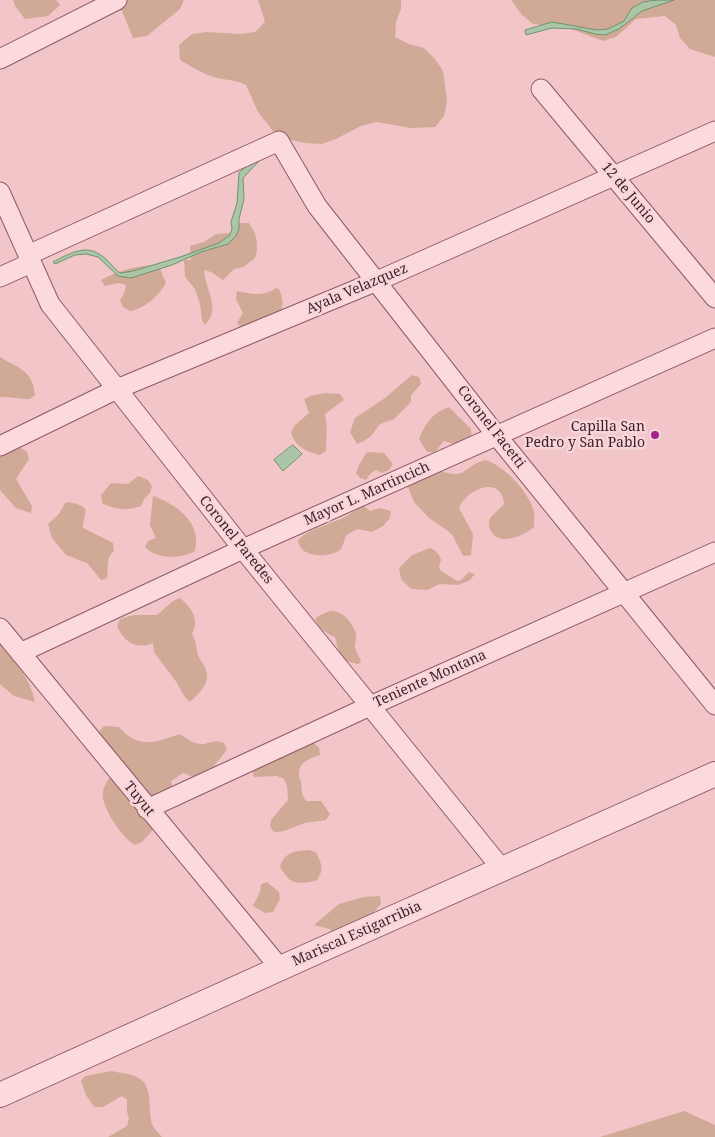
<!DOCTYPE html>
<style>
body{margin:0}
canvas{display:block;background:#f2c5c9}
</style>
<canvas width="715" height="1137"></canvas>
<script>
const ctx = document.querySelector('canvas').getContext('2d');
ctx.lineJoin = 'round';
function paint(path, color) {
  ctx.fillStyle = color;
  ctx.fill(path, 'evenodd');
}
function trace(path, color, width, dash) {
  ctx.strokeStyle = color;
  ctx.lineWidth = width;
  ctx.lineCap = dash ? 'butt' : 'round';
  ctx.setLineDash(dash || []);
  ctx.stroke(path);
}
function write(font, color, halo, rows, align = 'center') {
  ctx.font = font + ' "Noto Serif",serif';
  ctx.lineWidth = 5;
  ctx.setLineDash([]);
  ctx.textBaseline = 'middle';
  ctx.strokeStyle = halo;
  ctx.fillStyle = color;
  for (const [text, x, y, turn = 0] of rows) {
    ctx.save();
    ctx.translate(x, y);
    ctx.rotate((+turn || 0) * Math.PI / 180);
    ctx.textAlign = isNaN(turn) ? turn : align;
    if (halo) ctx.strokeText(text, 0, 0);
    ctx.fillText(text, 0, 0);
    ctx.restore();
  }
}
paint(new Path2D(`
 M13,0h43l4,5 -12,11 -23,3 -10,-13z
 M114,0h70l-4,9 -33,27 -14,2 -11,-27z
 M258,0h143v9l-5,13 -1,15 14,7 15,4 11,11 8,12 4,30 -3,15 -9,11 -25,1 -33,-6 -16,4 -25,13 -14,5 -16,-1 -16,-3 -13,-4 -19,-24 -12,-27c-13,-6 -16,-4 -28,-7 -14,-3 -26,-11 -38,-18l-1,-15 13,-11 14,-2 34,2 15,-2 10,-10z
 M511,0h204v57l-25,-8 -10,-11 -4,-13 -11,-9 -29,3 -20,18 -13,4 -40,-15h-14l-16,-2 -11,-9z
 M241,223h8c8,11 10,23 6,35l-12,9 -9,2 -11,11 -12,-8 -7,-2c1,20 18,38 1,55l-3,-5 -2,-16 -5,-15 -10,-12 -1,-17h7l-1,-14 14,-4 12,-8 14,-1z
 M154,265l6,4 6,14c-7,13 -22,26 -36,28l-7,-4 -3,-7 4,-6 2,-9 -7,-2 -14,3 -4,-6c17,-9 34,-14 53,-15z
 M276,288l3,1c3,8 6,15 1,23l-38,16 -5,-5 6,-10 -7,-14 1,-8c13,3 27,6 39,-3z
 M0,357c18,11 33,13 35,38l-5,4c-10,0 -19,-2 -30,-2z
 M412,375l7,2 2,7 -10,11v7l-17,17 -14,5 -9,12 -7,5 -7,3 -7,-12 5,-14 30,-20z
 M325,393l15,1 4,6 -19,14c3,12 1,24 1,37l-6,4c-13,-3 -26,-9 -29,-23l4,-7 14,-12 -5,-14 6,-3z
 M449,407l22,22 1,14 -15,2 -13,-4 -9,11h-8l-8,-13c6,-15 14,-27 30,-32z
 M21,448l6,4 2,7 -13,20 16,27 -1,7 -15,-5 -16,-18v-36l7,-3z
 M367,452l17,1 9,11 -4,6 -7,3 -6,-3 -6,4 -4,6 -6,-2 -4,-5 3,-8z
 M485,460c20,6 43,31 49,51 1,5 0,10 0,16 -10,9 -37,21 -44,2 -2,-3 -1,-8 0,-11 4,-5 10,-9 14,-14 -2,-30 -38,-15 -45,4l14,26 -2,21 -8,1 -10,-20 -5,-5 -19,-13 -15,-16 -6,-15 4,-5 26,-12c30,11 23,-3 47,-10z
 M138,476l10,4 4,6 -2,7 -6,6 -3,7c-13,5 -27,4 -39,-3l-1,-8 10,-12 17,1z
 M153,496c23,8 49,26 42,55 -14,8 -38,9 -50,-4l3,-6 8,-3 -6,-13z
 M68,502c25,5 16,7 15,26l30,15 1,8c-9,8 -5,16 -7,27l-6,2 -14,-17 -21,-8 -14,-17 -4,-14 11,-10 6,-11z
 M364,506l6,5 10,-3 11,3 -1,7 -7,8 -11,6 -15,-3c-3,3 -7,3 -10,6 -3,3 -3,10 -6,14 -9,9 -41,10 -43,-8 5,-10 35,-18 45,-23 7,-3 14,-10 21,-12z
 M430,548c6,2 9,6 11,12l-2,6 1,4 17,11 4,-1 8,-8 6,2 -5,6 -12,5 -18,-1 -13,6 -16,-1 -10,-10 -2,-11 13,-13z
 M180,598c12,10 20,22 12,36 5,8 4,16 7,23 1,4 5,7 6,11 7,13 -5,25 -15,34l-6,-6 -7,-13 -23,-31 -1,-9c-17,7 -29,-1 -36,-17l3,-7 14,-4h23l16,-14z
 M330,611c13,-1 23,12 26,23 1,5 -1,8 -1,12 0,5 5,11 6,16l-3,2c-19,-3 -19,-12 -23,-27 -9,-4 -16,-8 -20,-18l3,-3z
 M0,642c15,20 30,35 35,60l-21,-6 -14,-12z
 M104,726l15,1c20,23 37,15 61,7 7,5 15,11 24,10 9,-2 10,-4 20,-1l3,7 -14,17v7l-17,4 -13,-5 -12,8 2,8 -20,34 -1,8 -10,11 -7,3c-12,-6 -35,-39 -32,-53 0,-3 3,-8 4,-11 4,-6 14,-10 19,-14l-21,-20 -6,-15z
 M314,743l5,5 1,7c-9,3 -22,7 -21,20 0,2 2,5 2,7 1,8 0,12 5,19h15l9,13 -4,6c-8,2 -17,1 -24,4 -10,3 -17,9 -28,8l-4,-5 1,-7 17,-20 -1,-14 -3,-7 -7,-3 -23,1 -2,-7c21,-10 40,-21 62,-27z
 M309,850l7,2c5,12 9,16 1,28 -8,3 -23,5 -29,-2 -3,-3 -6,-8 -8,-11 4,-15 15,-16 29,-17z
 M267,882l12,10 1,7 -7,13 -8,1 -12,-7 7,-14 1,-8z
 M380,896l1,8 -9,10 -3,6 -34,22 -5,-13 -16,-4 25,-21 25,-7z
 M112,1071c7,2 16,2 23,5 22,9 10,36 19,52 2,3 6,6 8,9h-54l19,-11 2,-7 -2,-7v-12l-5,-4 -19,11h-9l-8,-12 -5,-14 4,-5z
 M684,1111l31,14v12h-115z`), '#d1a997');
const water = new Path2D(`
 M658,0h16l-32,11 -23,18 -14,6 -10,-1 -18,-5 -25,-1 -26,7 -1,-5 27,-8 45,8 11,-1 16,-8 8,-13 11,-6z
 M256,158h6l-19,20 1,21 -5,20v10l-3,7 -8,8 -27,8 -29,13 -41,13 -13,-2 -20,-19 -12,-3 -11,1 -20,9 -2,-2c14,-7 31,-18 46,-8 8,4 13,13 21,19l13,-2 47,-14 39,-14 11,-8 2,-6 -1,-7 6,-19 2,-30z
 M293,445l9,9 -19,17 -9,-11z`);
paint(water, '#aac5a7');
trace(water, '#6e946c', 1);
const minor = new Path2D(`
 M0,59l117,-59
 M541,89l174,209
 M0,192l50,112 193,245 259,320
 M28,255l251,-114 38,65 180,230 218,269
 M0,277l31,-14
 M0,446l117,-57 260,-108 338,-150
 M0,628l280,340
 M20,653l223,-104 472,-211
 M147,809l223,-103 345,-154`);
const tertiary = new Path2D(`
 M0,1095l314,-142 401,-179`);
trace(minor, '#8e5967', 21);
trace(tertiary, '#8e5967', 26);
trace(minor, '#fbd9dc', 19);
trace(tertiary, '#fbd9dc', 24);
for (const [x, y, r, color] of [
 [655,435,5,"#a2248a"]
]) {
  const dot = new Path2D();
  dot.arc(x, y, r, 0, 2 * Math.PI);
  ctx.fillStyle = color;
  ctx.fill(dot);
  trace(dot, '#f8d5d8', 2);
}
write('14px', '#3d1e28', '#f8d5d8', [
 ["12 de Junio",628,193,50],
 ["Ayala Velazquez",357,289,-23],
 ["Coronel Facetti",491,427,52],
 ["Mayor L. Martincich",367,494,-24],
 ["Coronel Paredes",236,540,51],
 ["Teniente Montana",430,679,-24],
 ["Tuyut",139,799,51],
 ["Mariscal Estigarribia",357,934,-24]
]);
write('14px', '#3d1e28', '#f8d5d8', [
 ["Capilla San",645,427],
 ["Pedro y San Pablo",645,443]
], 'right');
</script>
